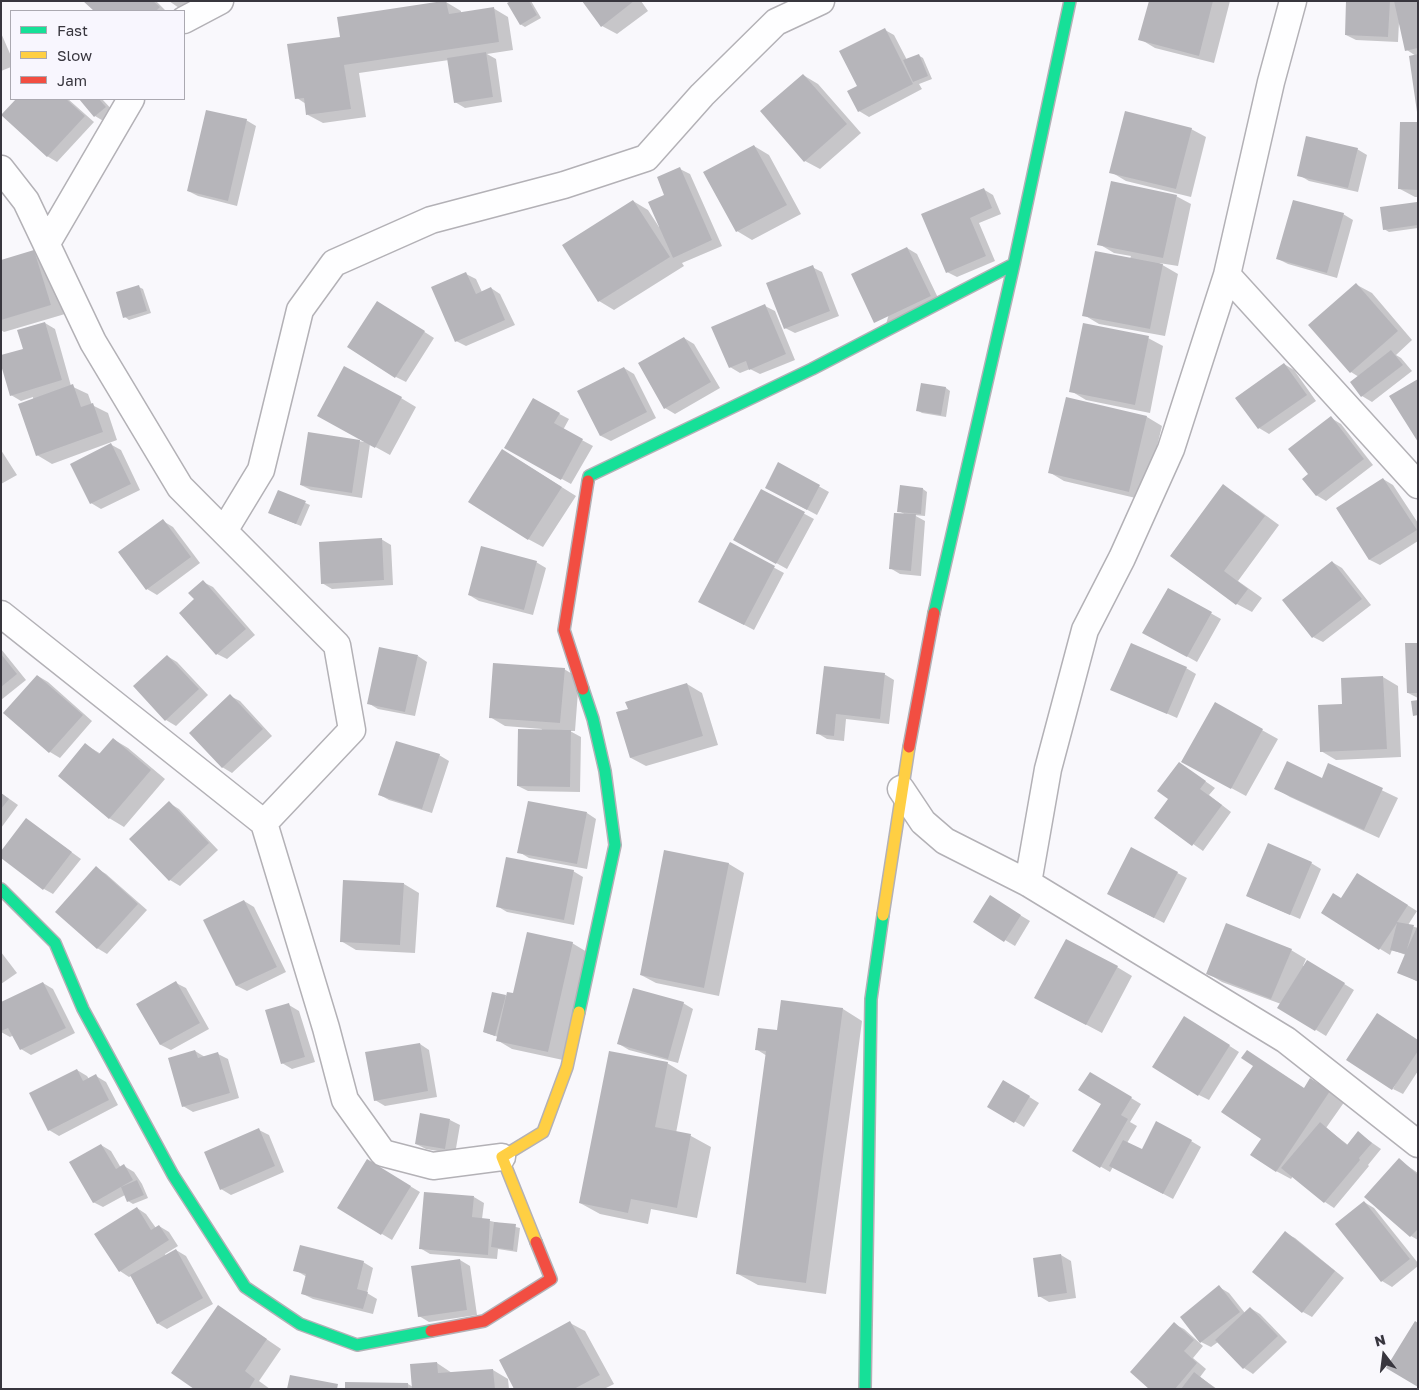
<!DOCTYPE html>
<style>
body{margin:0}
#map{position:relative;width:1419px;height:1390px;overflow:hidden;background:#f9f8fc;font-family:"Golos Text",sans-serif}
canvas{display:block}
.frame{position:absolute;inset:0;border:2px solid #38363e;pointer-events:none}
.legend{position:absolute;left:10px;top:10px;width:175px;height:90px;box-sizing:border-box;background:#f8f6fe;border:1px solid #aba9b1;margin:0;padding:6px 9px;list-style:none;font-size:15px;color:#38363e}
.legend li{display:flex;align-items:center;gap:10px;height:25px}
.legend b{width:25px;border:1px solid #aba9b1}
.north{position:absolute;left:1359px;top:1330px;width:50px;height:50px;-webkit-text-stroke:4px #f8f6fe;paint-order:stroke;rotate:345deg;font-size:14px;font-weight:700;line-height:20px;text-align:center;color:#38363e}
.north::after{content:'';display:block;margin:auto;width:18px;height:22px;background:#38363e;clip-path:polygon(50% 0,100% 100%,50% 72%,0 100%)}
</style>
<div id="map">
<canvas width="1419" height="1390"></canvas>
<div class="frame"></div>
<ul class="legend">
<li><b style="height:6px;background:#16e098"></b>Fast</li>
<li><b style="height:6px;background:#ffcf43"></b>Slow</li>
<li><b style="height:6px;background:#f24e42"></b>Jam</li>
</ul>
<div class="north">N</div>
</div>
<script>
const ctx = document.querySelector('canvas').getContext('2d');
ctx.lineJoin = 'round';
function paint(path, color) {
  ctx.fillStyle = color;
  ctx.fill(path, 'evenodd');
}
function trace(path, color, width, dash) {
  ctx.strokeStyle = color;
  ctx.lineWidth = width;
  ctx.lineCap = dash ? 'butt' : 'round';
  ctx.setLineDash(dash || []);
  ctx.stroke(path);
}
paint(new Path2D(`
 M85,1h71l10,10h-71z
 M169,1h21l-11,7z
 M514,1h17l10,17 -16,9 -5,-3z
 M583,1h58l7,10 -31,23 -15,-8z
 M1150,1h80l-16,62 -59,-15 -15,-9z
 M1347,1h71v110l-2,-55 -9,-6 -8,-28 -1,20 -42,-2 -10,-5z
 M446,2l15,9v2l32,-5 15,9 5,33 -26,4 9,5 6,43 -37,6 -10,-6 -6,-42 -90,13 7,44 -43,6 -15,-8 -2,-11 -9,-6 44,-60z
 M885,30l9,5 13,25 11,-5 5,3 9,21 -13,5 3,5 -53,28 -10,-6 -1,-25z
 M1,33l10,23v11l-10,4z
 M803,75l15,9 43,49 -41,36 -15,-8z
 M18,99h50l26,23 -37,40 -10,-6 -44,-41z
 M80,99h22l13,14 -10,9 -10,-6z
 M246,120l10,6 -19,80 -39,-10 -10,-5z
 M1418,123v74h-3l-15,-8z
 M1191,129l15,8 -15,60 -65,-16 -15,-9z
 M754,146l15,9 32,59 -49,26 -15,-9z
 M1357,149l10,6 -9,37 -49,-11 -10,-6z
 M680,169l10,5 32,72 -40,17 2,3 -70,44 -15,-9 34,-100 15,9 11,17 1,-1 6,-31z
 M983,189l10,6 8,19 -22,9 16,38 -38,16 -10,-5 -24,-57z
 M1176,196l15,8 -13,62 -19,-3 19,11 -13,62 -66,-12 -15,-9 46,-56 1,-3 -17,-3 -15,-9z
 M1418,203v25l-29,4 -5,-3 -3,-21z
 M1343,214l10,6 -16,58 -49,-14 -10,-5z
 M907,248l10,6 23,48 -55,26z
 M34,252l15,8 16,54 -61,18 -3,-2v-69z
 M812,267l10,5 17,44 -44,17 -10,-5z
 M466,274l10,5 6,13 9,-4 9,6 15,31 -49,21 -10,-5z
 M1357,285l15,8 40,47 -16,15 5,3 11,13 -40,31 -10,-6 -3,-19 -8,-5 -41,-47z
 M139,287l4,2 8,24 -22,7 -4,-3z
 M765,306l10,5 20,49 -35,14 -10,-5 -10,4 -10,-6z
 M387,308l47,30 -28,44 -10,-5z
 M45,323l10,6 16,57 17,8 4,11 16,8 9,27 -65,24 -15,-9 -4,-58 -12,4 -10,-6 13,-46z
 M684,338l10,6 26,44 -45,26 -10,-6z
 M1148,338l15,8 -13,67 -64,-13 -15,-9z
 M1284,364l10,6 22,31 -47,33 -10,-6z
 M624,368l10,6 22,44 -45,23 -10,-5 -23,-45z
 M922,384l24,4 4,3 -4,26 -24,-4 -5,-3z
 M401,398l15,9 -26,48 -20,-11 -8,54 -51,-8 -10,-5 8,-51 56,8z
 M1067,399l80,18 15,9 -18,74 -80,-19 -15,-9z
 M533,400l36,19 -6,11 30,16 -22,38 -65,-36z
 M1331,418l10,6 32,41 -47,36 -10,-6 -6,-21z
 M110,444l11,6 19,40 -39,19 -10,-6z
 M1,450l16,25 -16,9z
 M517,459l59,37 -33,51 -15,-8z
 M779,464l50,28 -12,23 -41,-22z
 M1383,479l10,6 25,38v18l-38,24 -10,-5 -32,-51z
 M1223,486l15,9 41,30 -41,56 24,17 -10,14 -15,-8 -66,-49z
 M901,487l22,2 4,3 -2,24 -11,-1 11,6 -4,55 -21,-2 -10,-6 16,-53 -7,-4z
 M278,491l32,14 -9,21 -27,-11z
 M762,491l52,28 -27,50 -52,-29z
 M163,521l10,6 27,36 -43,32 -10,-6z
 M381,539l10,6 2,40 -61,4 -10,-6z
 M730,544l54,29 -30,57 -44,-23z
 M536,562l10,6 -13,47 -54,-14 -10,-6z
 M1332,562l10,6 29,37 -48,37 -10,-5z
 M203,582l10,5 42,48 -28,24 -10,-5 -21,-55z
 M1168,589l53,30 -24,43 -53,-30z
 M1418,644v54l-10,-5z
 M1,649l25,31 -25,20z
 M167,656l10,6 31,33 -32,31 -10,-6z
 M418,656l9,6 -12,54 -37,-7 -10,-6z
 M825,667l59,7 10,6 -5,44 -43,-5 -2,22 -17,-2 -10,-6z
 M1186,668l10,6 -19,44 -65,-29z
 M564,669l15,9 -4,53h-5l11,6 -1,55 -52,-1 -10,-5 24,-57 -37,-3 -15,-9z
 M38,676l10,6 44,39 -32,37 -10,-6 -45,-39z
 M1383,677l15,9 3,71 -65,3 -15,-9 22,-45 -1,-27z
 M687,684l15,9 16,52 -72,21 -15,-8 -2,-48z
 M230,696l10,5 32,35 -40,37 -10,-6z
 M1215,704l63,35 -32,57 -48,-26z
 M113,739l15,9 37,31 -41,48 -15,-9 -23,-73 15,9z
 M439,755l10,6 -17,52 -43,-13 -9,-5z
 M1179,763l36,25 -6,7 22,17 -28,39 -47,-33 14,-19z
 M1329,765l69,33 -19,40 -89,-41 -15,-9 48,-9z
 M1,793l17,12 -17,23z
 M169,803l10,6 39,41 -38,36 -10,-6z
 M587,813l9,6 -9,50 -58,-11 -10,-6z
 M27,820l54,39 -28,35 -9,-5z
 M1131,849l56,29 -23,45 -46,-24z
 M665,852l64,12 15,9 -25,123 -63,-13 -15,-8z
 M1311,863l10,6 -21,50 -53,-23z
 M96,868l10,6 41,36 -40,44 -10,-6z
 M573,871l10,6 -9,48 -67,-13 -10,-6z
 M1367,880l50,31 -9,14 10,3v54l-19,-10 7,-17 -14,-5 -2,5 -68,-42z
 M404,884l15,9 -4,60 -59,-3 -15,-9z
 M990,897l40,24 -15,25 -40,-24z
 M244,901l10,6 32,65 -39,19 -10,-5 -32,-65z
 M572,943l15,9 -24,108 -51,-11 -15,-9 1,-3 -14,-5 21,-36 2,1 7,-2z
 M1291,950l15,9 -3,7 14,1 37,23 -28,46 -47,-29 2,-3 -59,-22 -15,-9z
 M1,952l16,21 -16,11z
 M1117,967l15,9 -30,57 -51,-27z
 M43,983l10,6 22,44 -44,22 -10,-6 -7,-14 -4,2 -9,-5v-28z
 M176,983l10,5 23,41 -38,21 -10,-5 -23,-41z
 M683,1003l10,6 -15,54 -49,-13 -10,-6z
 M289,1005l10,6 16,51 -23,7 -10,-6z
 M843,1009l19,12 -36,273 -68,-9 -20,-11 29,-218 -11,-7z
 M1194,1023l45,29 -30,48 -10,-5z
 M1418,1041v30l-15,23 -10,-5z
 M420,1044l9,6 8,47 -52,9 -10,-6z
 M195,1051l10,6 13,-3 10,5 11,39 -46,14 -10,-6z
 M1247,1051l58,38 6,-9 34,21 -19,27 22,17 10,-12 23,16 -13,16 1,1 -35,42 -9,-6 -32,-26 -2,3 -15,-8 -13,-32 -9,-74z
 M667,1063l20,12 -11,58 15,3 20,11 -14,71 -46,-9 -3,15 -48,-10 -20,-11z
 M77,1070l10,6 2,3 7,-3 10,6 12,23 -59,31 -10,-6z
 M1090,1073l51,31 -11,18 7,4 -10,17 15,8 49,-10 10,6 -28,52 -60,-32 -3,5 -36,-21 28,-48z
 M1004,1081l35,22 -15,24 -35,-21z
 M450,1120l10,5 -5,29 -29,-5 -10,-5z
 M259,1130l10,5 15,37 -53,23 -10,-6z
 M101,1145l10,6 10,17 3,-2 10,6 8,12 6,14 -15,6 -5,-3 -3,-6 -22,12 -10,-5z
 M1399,1160l19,13v67l-7,-4 -45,-39z
 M368,1161l52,31 -28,48 -53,-32z
 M474,1197l10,6 -2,16 38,9 -3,24 -19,-3 -1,10 -67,-5 -10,-6z
 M1364,1202l10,6 44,55v3l-26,21 -10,-6z
 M137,1208l9,6 10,14 3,-2 10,6 9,14 -13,8 1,2 10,-6 10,6 27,48 -46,25 -10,-6 -26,-47 -2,1 -9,-6z
 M1285,1233l10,5 49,40 -32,39 -9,-5z
 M1061,1255l10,6 5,37 -27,4 -10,-6z
 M460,1260l10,6 7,49 -48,7 -10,-6z
 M363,1262l10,6 -6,25 10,6 -4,15 -60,-15 -10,-5 4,-17 -12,-7z
 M1219,1287l10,6 16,20 5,-5 10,6 27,28 -34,32 -9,-6 -26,-26 -7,5 -10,-5z
 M218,1306l63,43 -22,32 11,8h-74z
 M570,1323l15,8 29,53 -10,5h-88z
 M1174,1324l10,5 19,17 -10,12 13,11 -6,8 17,12h-66z
 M437,1363l15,10 41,-3 15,9 1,10h-163l62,-5 5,3z`), '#0003');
paint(new Path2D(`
 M83,1h70l7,6 -4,4h-62z
 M443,1h3l3,13 45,-7 5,35 -155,23 7,44 -45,6 -2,-17 -9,1 -8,-55 53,-7 -3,-20z
 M511,1h18l8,14 -17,10 -13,-22z
 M582,1h52l-33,26z
 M1149,1h64l-14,55 -61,-16z
 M1346,1h44l-2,36 -43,-2z
 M1394,1h24v47l-13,3z
 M885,28l28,56 -55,28 -11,-21 10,-5 -18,-35z
 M486,52l7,45 -39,6 -7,-45z
 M919,54l9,22 -15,6 -10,-22z
 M1418,54v58h-1l-8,-56z
 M803,74l44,50 -43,38 -44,-51z
 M16,99h50l19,17 -38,41 -46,-42z
 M79,99h20l7,8 -12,10z
 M206,110l41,9 -19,82 -41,-10z
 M1125,111l67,17 -16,61 -67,-16z
 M1400,122h18v68l-20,-1z
 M1306,136l52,12 -10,40 -51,-12z
 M754,145l33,60 -51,27 -33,-60z
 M680,167l32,73 -39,18 -25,-56 16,-7 -7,-18z
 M1111,181l66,14 -14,63 -66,-13z
 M984,188l8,20 -22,10 16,38 -40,17 -25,-59z
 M633,200l37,57 -72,45 -36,-57z
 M1293,200l51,13 -17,60 -51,-14z
 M1417,202l1,23 -35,5 -3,-23z
 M907,247l24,49 -57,27 -23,-49z
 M34,250l17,55 -50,15v-60z
 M1095,251l68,13 -13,65 -68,-13z
 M813,265l17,46 -46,18 -18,-46z
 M466,272l10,22 15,-7 14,33 -50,22 -24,-55z
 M1356,283l42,48 -48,42 -42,-48z
 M139,285l8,26 -24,7 -7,-26z
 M377,301l48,30 -30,47 -48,-31z
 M765,304l21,50 -37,16 -3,-9 -17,7 -18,-41z
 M45,322l17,58 -52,16 -9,-31v-10l22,-6 -6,-19z
 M1083,323l66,13 -14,69 -66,-13z
 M684,337l27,45 -47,27 -26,-46z
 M1391,350l12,15 -42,32 -11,-15z
 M1284,363l23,32 -49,34 -23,-31z
 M344,366l58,31 -27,51 -58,-32z
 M624,367l23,45 -47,24 -23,-45z
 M1418,379v63l-29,-46z
 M921,383l25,4 -5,28 -25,-4z
 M73,384l8,23 12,-4 10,29 -67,24 -18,-52z
 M1066,397l81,19 -18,76 -81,-19z
 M533,398l27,15 -6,10 29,16 -22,41 -57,-32z
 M1331,416l33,43 -48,37 -14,-17 6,-5 -20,-25z
 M308,432l52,8 -8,53 -52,-8z
 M111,443l20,41 -41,20 -20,-40z
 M502,449l60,38 -34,53 -60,-38z
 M778,462l42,23 -13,25 -42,-22z
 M1383,478l34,52 -48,30 -33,-52z
 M1223,484l42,32 -41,55 24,18 -12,16 -66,-49z
 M900,485l23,3 -2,26 -24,-2z
 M761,489l44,23 -29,52 -43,-24z
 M278,490l28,11 -10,23 -28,-11z
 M894,513l22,1 -5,57 -22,-2z
 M163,519l28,38 -45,33 -28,-38z
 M382,538l2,42 -63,4 -2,-42z
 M730,542l45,24 -31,59 -46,-23z
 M481,546l56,15 -13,49 -56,-15z
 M1332,561l30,38 -50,39 -30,-38z
 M203,580l43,49 -30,26 -37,-42 15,-14 -6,-6z
 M1168,588l44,24 -25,45 -45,-24z
 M1131,643l56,24 -20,47 -57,-24z
 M1405,643h13v50h-11z
 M379,647l39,8 -13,57 -38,-8z
 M1,654l16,20 -16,13z
 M167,655l32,34 -34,32 -32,-35z
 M493,663l72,5 -5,55 -71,-5z
 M824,666l61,7 -5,46 -44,-5 -2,22 -18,-2z
 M37,675l46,40 -34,38 -46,-40z
 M1383,676l4,73 -67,3 -2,-47 24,-1 -1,-26z
 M687,683l16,53 -73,22 -14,-46 12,-3 -3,-7z
 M230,694l33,35 -41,39 -33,-35z
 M1418,700v15l-5,1 -2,-15z
 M1215,702l48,27 -32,60 -50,-27z
 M518,729l53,1 -1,57 -53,-1z
 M113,738l38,32 -42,49 -51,-43 27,-33 14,11z
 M396,741l44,13 -18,55 -44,-14z
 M1287,761l35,17 6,-15 55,25 -19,42 -90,-41z
 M1179,762l27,19 -6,8 22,16 -30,41 -38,-28 14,-19 -11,-8z
 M1,793l8,6 -8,10z
 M169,801l40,42 -40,38 -40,-42z
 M528,801l59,11 -10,52 -60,-11z
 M26,818l46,34 -29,38 -42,-32v-7z
 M1268,843l44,19 -22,53 -44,-19z
 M1131,847l47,25 -24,46 -47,-24z
 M664,850l65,13 -25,125 -64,-13z
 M506,857l68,13 -10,50 -68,-13z
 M96,866l42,38 -41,45 -42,-37z
 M1357,873l51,32 -11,17 17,3 -7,24 11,-24 -1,56 -20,-8 8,-19 -15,-4 7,-27 -18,27 -58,-37 12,-20 8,5z
 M343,880l61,3 -4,62 -60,-3z
 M990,895l31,20 -17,27 -31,-20z
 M244,900l33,67 -41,19 -33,-66z
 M1226,923l66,26 -21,50 -65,-25z
 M527,932l46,10 -25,110 -52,-11 11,-49 6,1z
 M1066,939l52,27 -32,59 -52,-27z
 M1307,960l38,23 -30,48 -38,-23z
 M176,981l24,42 -40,22 -24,-41z
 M43,982l23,46 -46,22 -12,-22 -7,3v-29z
 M633,988l51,14 -16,57 -51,-15z
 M492,992l14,3 -11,41 -12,-4z
 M781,1000l62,8 -37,275 -70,-9 30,-223 -11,-1 3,-22 19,2z
 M289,1003l16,54 -24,7 -16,-54z
 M1377,1013l41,27v11l-26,39 -46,-30z
 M1184,1016l46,29 -32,51 -46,-29z
 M420,1043l8,48 -54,10 -9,-49z
 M195,1050l3,8 20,-6 12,41 -48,14 -14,-49z
 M1247,1050l57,38 6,-10 20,13 -54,81 -26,-17 11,-16 -40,-27 32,-46 -12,-8z
 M609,1051l59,11 -13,65 36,7 -14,74 -46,-9 -3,14 -49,-10z
 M77,1069l6,12 13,-7 13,26 -61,31 -19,-38z
 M1090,1072l42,25 -11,18 7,4 -28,49 -28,-17 29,-47 -23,-14z
 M1003,1080l27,16 -16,27 -27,-16z
 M420,1113l30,6 -5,30 -30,-5z
 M1156,1121l36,19 -29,54 -54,-28 14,-26 19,9z
 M1320,1122l27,23 11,-14 14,12 -13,15 1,2 -36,43 -43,-35z
 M259,1128l16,38 -55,24 -16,-38z
 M101,1144l15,25 8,-5 9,16 -40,23 -24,-41z
 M1399,1158l19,17v54l-8,8 -46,-40z
 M367,1159l44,27 -30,49 -44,-27z
 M137,1180l7,15 -17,7 -6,-15z
 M424,1192l50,4 -2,21 18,2 -2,36 -69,-6z
 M1364,1201l46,58 -29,23 -46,-58z
 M137,1207l14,23 8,-5 10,15 -50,32 -25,-38z
 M494,1222l22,2 -3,26 -22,-3z
 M1285,1231l50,40 -33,42 -50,-41z
 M300,1245l64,16 -7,28 11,3 -5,17 -62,-15 5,-20 -13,-3z
 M176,1249l27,49 -46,26 -27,-49z
 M1061,1254l6,39 -29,4 -5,-39z
 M460,1259l7,51 -49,7 -7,-51z
 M1219,1285l21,27 -40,31 -20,-26z
 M218,1305l49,34 -22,32 10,8 -6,10h-55l-23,-16z
 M1250,1307l28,29 -35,33 -28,-29z
 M570,1321l30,54 -26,14h-60l-15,-29z
 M1415,1321l3,2v64l-32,-19z
 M1174,1322l20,18 -10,11 13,12 -22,26h-26l-19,-17z
 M437,1362l1,11 55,-4 2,20h-83l-2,-25z
 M1194,1372l22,17h-35z
 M290,1375l48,9 -1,5h-50z
 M345,1382l63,1v6h-63z`), '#b6b5ba');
const street = new Path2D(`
 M184,20l36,-19
 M1,169l25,32 67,141 87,145 157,158 15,85 -88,93
 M47,243l84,-144
 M1227,275l191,210
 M224,531l37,-61 39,-160 34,-47 97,-43 133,-35 82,-27 56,-63 74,-73 45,-21
 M1,614l263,209 62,205 19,72 38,53 50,13 69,-9
 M901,789l22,33 22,19 83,42 258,157 132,104
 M1028,883l20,-114 37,-139 37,-72 49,-109 56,-174 44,-193 22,-81`);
const fast = new Path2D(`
 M588,481l1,-5 223,-107 202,-105
 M934,613l80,-349 56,-263
 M1,889l54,54 28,66 90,166 72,112 55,37 57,21 74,-14
 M579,1012l36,-167 -10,-74 -12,-52 -10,-30
 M865,1389l6,-390 12,-84`);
const slow = new Path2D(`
 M883,915l26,-168
 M536,1242l-34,-85 41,-25 24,-65 12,-55`);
const jam = new Path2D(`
 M583,689l-19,-59 24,-149
 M909,747l25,-134
 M431,1331l53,-10 67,-42 -15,-37`);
trace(street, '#b3b1b6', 29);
trace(fast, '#b3b1b6', 14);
trace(slow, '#b3b1b6', 14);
trace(jam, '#b3b1b6', 14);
trace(street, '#fefeff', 26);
trace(fast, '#16e098', 11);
trace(slow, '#ffcf43', 11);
trace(jam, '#f24e42', 11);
</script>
